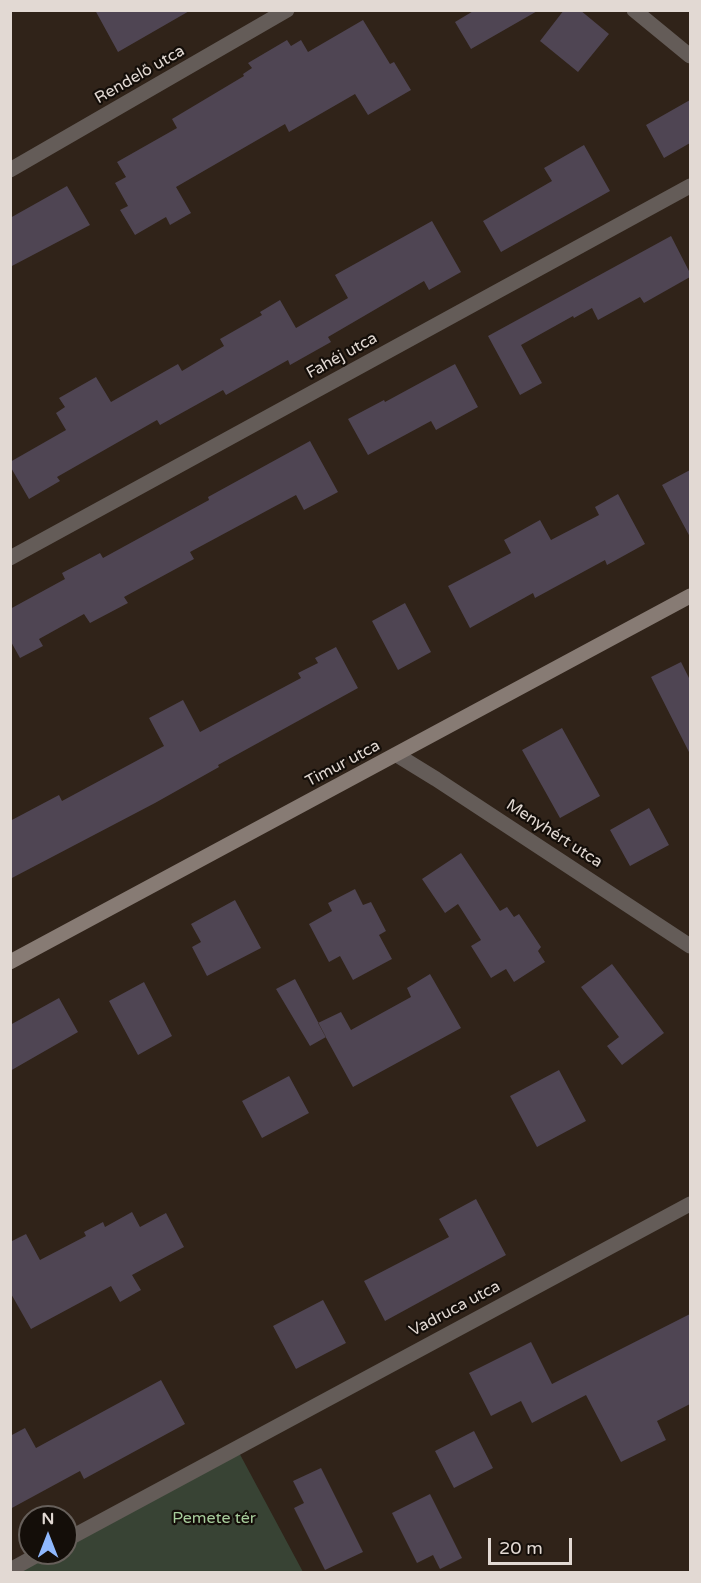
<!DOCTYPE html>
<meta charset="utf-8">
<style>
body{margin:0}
#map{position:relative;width:701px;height:1583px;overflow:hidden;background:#302319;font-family:"Varela Round",sans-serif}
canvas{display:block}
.frame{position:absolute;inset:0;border:12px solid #e2d9d3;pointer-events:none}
.north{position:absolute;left:18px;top:1505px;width:60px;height:60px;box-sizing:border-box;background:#140e09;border:2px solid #665f5a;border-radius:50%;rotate:0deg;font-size:16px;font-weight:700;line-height:24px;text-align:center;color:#e2d9d3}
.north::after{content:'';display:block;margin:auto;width:21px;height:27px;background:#8fb8fd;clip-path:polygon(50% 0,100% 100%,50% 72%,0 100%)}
.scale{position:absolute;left:488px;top:1538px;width:84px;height:27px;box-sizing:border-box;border:3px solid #e2d9d3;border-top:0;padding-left:8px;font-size:18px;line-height:21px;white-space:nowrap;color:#e2d9d3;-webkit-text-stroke:4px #140e09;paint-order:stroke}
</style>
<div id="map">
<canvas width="701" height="1583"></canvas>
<div class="frame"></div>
<div class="north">N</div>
<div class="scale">20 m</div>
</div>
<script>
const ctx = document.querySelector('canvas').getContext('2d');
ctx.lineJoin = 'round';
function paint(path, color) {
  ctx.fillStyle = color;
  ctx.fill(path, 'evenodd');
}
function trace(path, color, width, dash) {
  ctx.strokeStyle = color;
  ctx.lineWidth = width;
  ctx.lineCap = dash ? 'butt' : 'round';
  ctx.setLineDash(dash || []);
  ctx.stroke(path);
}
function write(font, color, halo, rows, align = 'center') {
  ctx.font = font + ' "Varela Round",sans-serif';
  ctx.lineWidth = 4.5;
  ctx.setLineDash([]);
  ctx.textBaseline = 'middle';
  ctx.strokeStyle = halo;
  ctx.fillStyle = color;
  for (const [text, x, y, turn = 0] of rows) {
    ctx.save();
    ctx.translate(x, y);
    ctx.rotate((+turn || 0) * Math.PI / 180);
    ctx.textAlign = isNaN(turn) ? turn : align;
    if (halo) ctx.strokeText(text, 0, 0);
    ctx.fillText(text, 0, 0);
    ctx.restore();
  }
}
paint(new Path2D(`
 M236,1447l67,125h-292l30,-19h25v-13z`), '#384334');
paint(new Path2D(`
 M95,10h96l-73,42z
 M475,10h64l-68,39 -16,-27z
 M564,10h16l29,24 -31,38 -38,-31z
 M363,20l27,44 4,-2 17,28 -43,25 -13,-21 -66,38 -4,-8 -109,63 15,26 -21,12 -4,-8 -31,18 -15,-25 8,-4 -13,-23 11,-6 -9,-15 60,-34 -5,-9 72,-43 -1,-2 9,-6 -4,-5 39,-23 4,6 10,-6 7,12z
 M690,100v43l-26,15 -18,-33z
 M584,145l26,46 -109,61 -18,-31 69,-40 -8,-13z
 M67,186l23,39 -80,42v-49z
 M432,221l29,51 -32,18 -5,-9 -96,56 3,5 -41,23 -2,-5 -62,35 -3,-5 -63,35 -3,-5 -100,57 3,4 -31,18 -19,-33v-4l56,-32 -10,-17 9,-6 -6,-9 37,-21 15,25 67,-38 4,7 42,-25 -4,-7 42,-24 -2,-3 20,-12 16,28 52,-30 -13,-23z
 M671,236l19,37v4l-46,26 -4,-6 -42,23 -6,-12 -18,10 -1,-2 -52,29 21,38 -22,12 -32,-59z
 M455,364l23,43 -42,23 -5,-9 -63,34 -20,-36 36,-19 1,2z
 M310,441l28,51 -34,18 -8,-15 -106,57 4,7 -70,38 4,6 -38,20 -6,-9 -45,25 4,7 -23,12 -10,-18v-31l55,-30 -3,-6 38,-20 3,5 106,-58 -1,-3z
 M690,470v67l-28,-52z
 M618,494l27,50 -38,21 -2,-5 -70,38 -2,-5 -63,35 -22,-42 63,-33 -7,-13 36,-20 11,20 48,-25 -4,-8z
 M405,603l26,49 -33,18 -26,-49z
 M336,647l22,41 -140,77 1,2 -64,36 -145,76v-58l49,-26 3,6 102,-55 -15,-28 34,-18 17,32 101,-54 -3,-5 20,-10 -3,-5z
 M681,662l9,18v74l-39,-77z
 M562,728l38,68 -40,22 -38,-68z
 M649,808l20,37 -39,21 -20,-36z
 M461,853l39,58 7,-4 7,10 5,-3 22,33 -3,4 7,11 -31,20 -8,-13 -15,9 -20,-32 10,-6 -23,-36 -13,9 -23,-34z
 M355,889l8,16 8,-3 15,29 -7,4 13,24 -39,21 -13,-24 -11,6 -20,-38 23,-13 -4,-8z
 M235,900l26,48 -54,28 -15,-29 9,-5 -10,-18z
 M612,964l52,69 -42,32 -15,-19 12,-9 -38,-50z
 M430,974l31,54 -108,59 -35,-64 23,-11 10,18 60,-33 -4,-9z
 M295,979l31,58 -16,9 -34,-57z
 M144,982l28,54 -34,19 -29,-54z
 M59,998l19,34 -68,39v-46z
 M559,1070l27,51 -49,26 -27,-51z
 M289,1076l20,37 -47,25 -20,-37z
 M476,1199l30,56 -121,66 -21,-40 85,-44 -10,-18z
 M132,1212l8,15 26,-14 18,34 -52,28 9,15 -21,12 -9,-16 -80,43 -21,-37v-50l16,-8 14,26 46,-24 -2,-4 19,-10 2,5z
 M323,1300l23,43 -50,26 -23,-43z
 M690,1314v90l-33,17 9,19 -45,22 -35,-67 -54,28 -11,-22 -30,15 -22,-43 62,-31 21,42z
 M161,1380l24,44 -101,55 -4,-8 -70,38v-73l15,-8 11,20z
 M474,1431l19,37 -39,20 -19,-37z
 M321,1468l42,84 -38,18 -31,-62 10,-5 -11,-22z
 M430,1494l32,64 -22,11 -7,-14 -16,8 -25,-50z`), '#4f4553');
trace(new Path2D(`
 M634,10l56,46
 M10,170l277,-160
 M10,558l680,-372
 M397,755l39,24 254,167
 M66,1540l624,-336
 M10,1570l31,-17`), '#645c58', 15);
trace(new Path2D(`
 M10,962l680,-366`), '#877b74', 15);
write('16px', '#e2d9d3', '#140e09', [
 ["Rendelő utca",140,75,-30],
 ["Fahéj utca",342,356,-29],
 ["Timur utca",343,764,-28],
 ["Menyhért utca",554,834,33],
 ["Vadruca utca",455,1309,-28]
]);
write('16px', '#a6cc9b', '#140e09', [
 ["Pemete tér",214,1519]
]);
</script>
